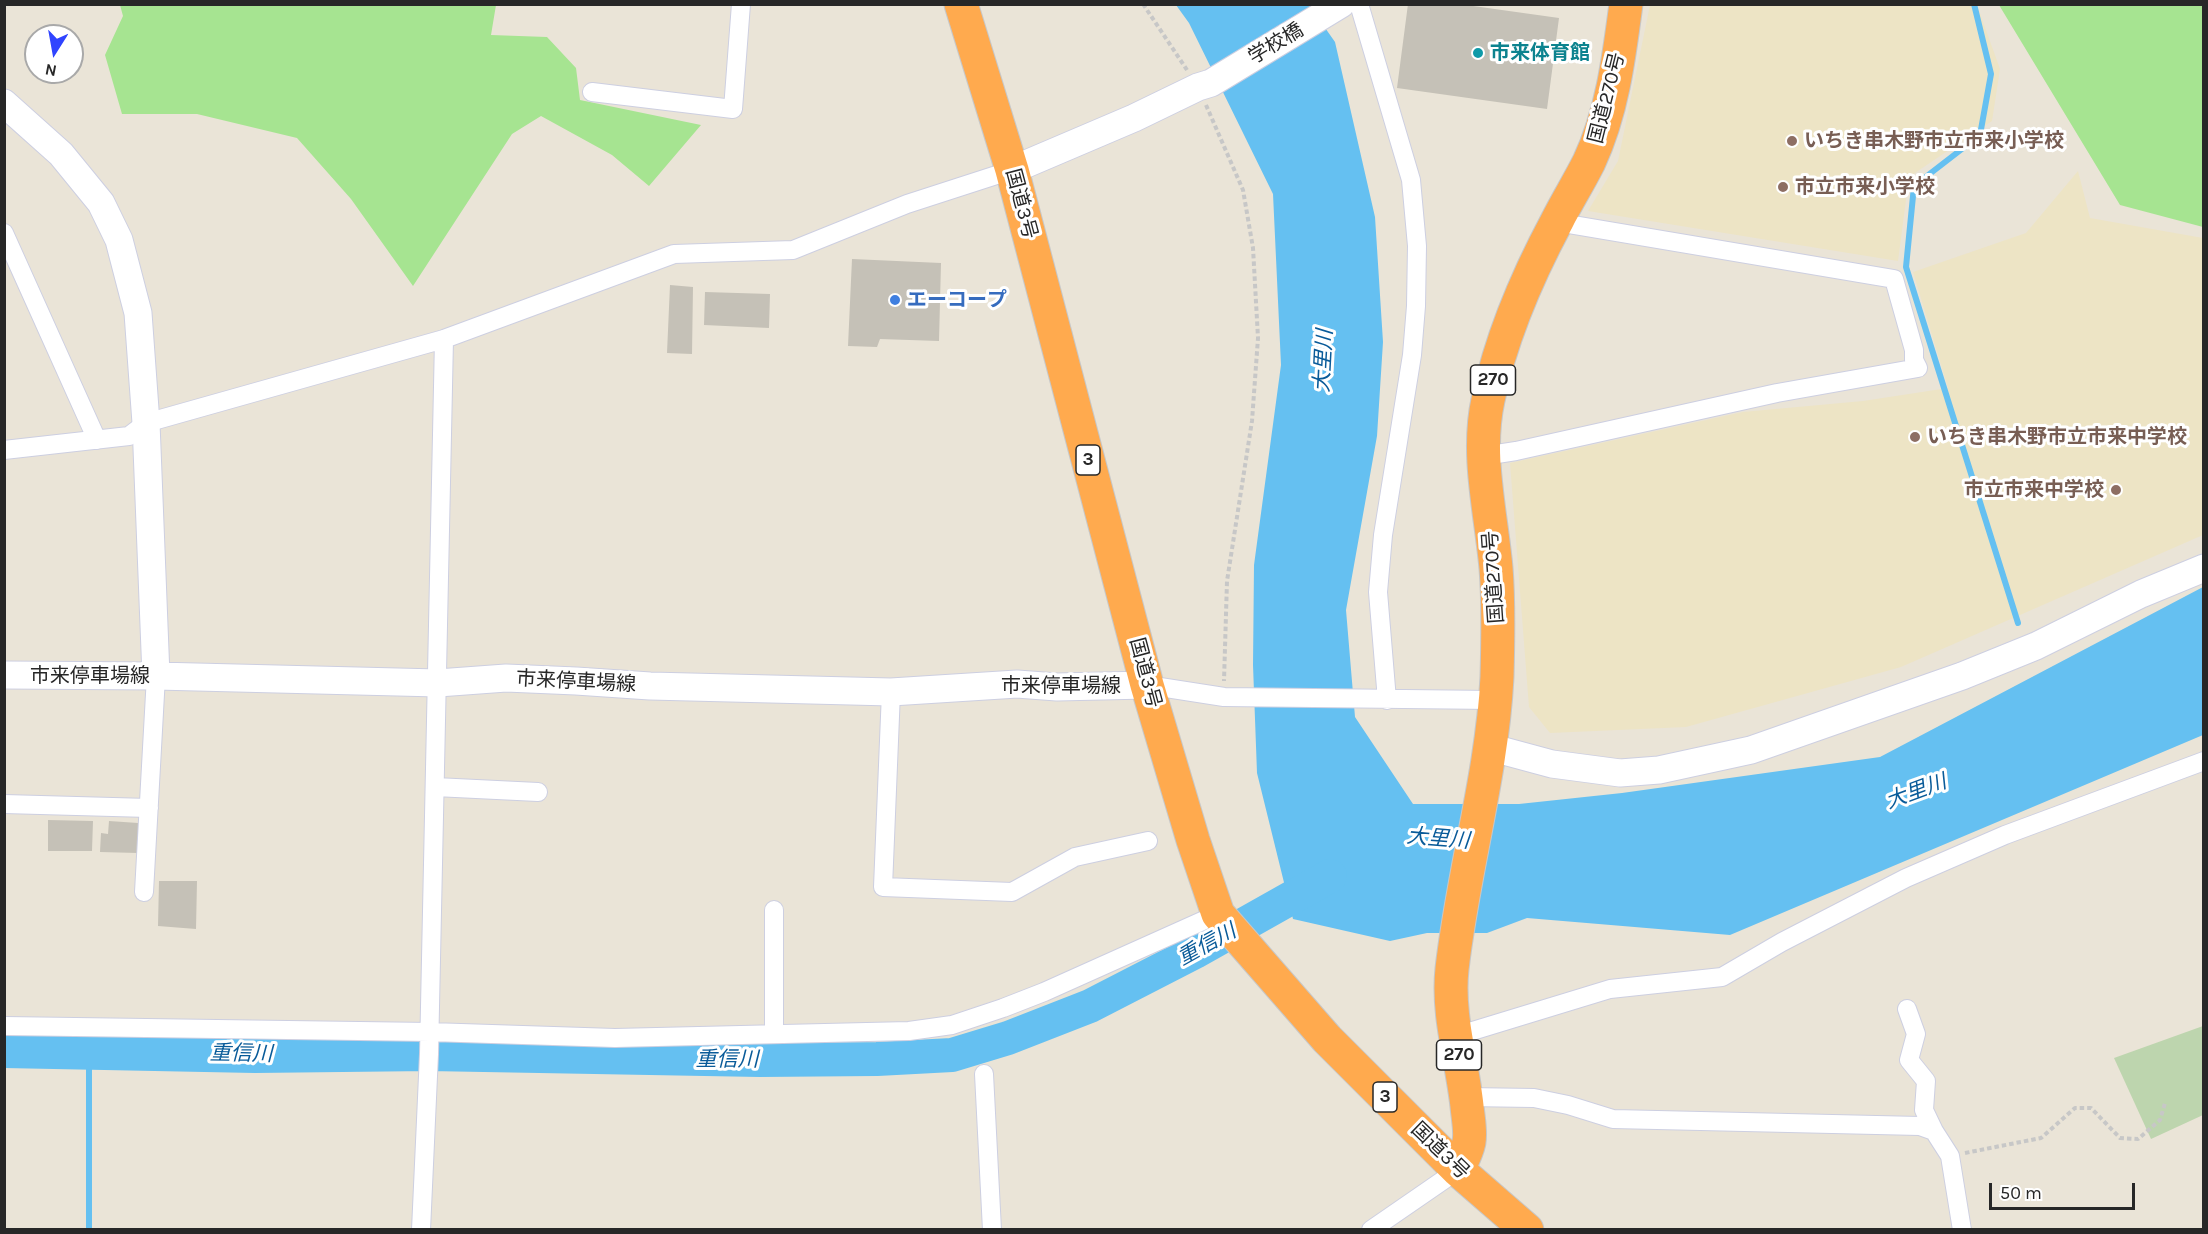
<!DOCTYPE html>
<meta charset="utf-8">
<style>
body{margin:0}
#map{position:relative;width:2208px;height:1234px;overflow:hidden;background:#eae4d7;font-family:Karla,sans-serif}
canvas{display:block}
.frame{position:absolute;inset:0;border:6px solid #272727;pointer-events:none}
.north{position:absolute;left:24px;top:24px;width:60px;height:60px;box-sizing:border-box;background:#fff;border:2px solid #a9a9a9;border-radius:50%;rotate:191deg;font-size:16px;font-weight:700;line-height:24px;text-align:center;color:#272727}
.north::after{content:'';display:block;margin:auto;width:21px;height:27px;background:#3044ff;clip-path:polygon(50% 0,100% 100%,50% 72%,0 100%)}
.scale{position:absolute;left:1989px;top:1183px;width:146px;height:27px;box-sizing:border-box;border:3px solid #272727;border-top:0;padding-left:8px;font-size:18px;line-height:21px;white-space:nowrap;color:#272727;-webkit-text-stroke:4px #fff;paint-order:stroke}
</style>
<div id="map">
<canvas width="2208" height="1234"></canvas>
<div class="frame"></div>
<div class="north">N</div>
<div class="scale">50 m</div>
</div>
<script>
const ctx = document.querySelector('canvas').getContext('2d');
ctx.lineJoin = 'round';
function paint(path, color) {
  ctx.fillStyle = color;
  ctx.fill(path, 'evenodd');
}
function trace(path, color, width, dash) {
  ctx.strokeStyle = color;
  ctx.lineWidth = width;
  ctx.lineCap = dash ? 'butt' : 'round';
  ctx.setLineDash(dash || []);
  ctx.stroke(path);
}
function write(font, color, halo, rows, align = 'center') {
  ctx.font = font + ' Karla,"Noto Sans JP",sans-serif';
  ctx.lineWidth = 6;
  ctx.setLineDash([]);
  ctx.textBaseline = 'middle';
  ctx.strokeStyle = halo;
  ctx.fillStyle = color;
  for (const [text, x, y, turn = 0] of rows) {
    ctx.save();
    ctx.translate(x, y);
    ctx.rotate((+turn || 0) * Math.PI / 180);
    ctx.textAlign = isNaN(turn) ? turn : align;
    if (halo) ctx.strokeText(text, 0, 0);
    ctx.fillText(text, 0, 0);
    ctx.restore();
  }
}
paint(new Path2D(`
 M1650,5h327l23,64 -8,52 -83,56 -11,84 -310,-50 30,-50z
 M2078,171l12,47 113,20v297l-302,132 -215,60 -136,6 -21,-26 -19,-244 233,-51 120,-11 85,-13 -35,-116 113,-39z`), '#ede4c5');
paint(new Path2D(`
 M120,5h376l-5,30 56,2 29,31 4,32 121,25 -52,61 -37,-31 -71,-39 -29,18 -99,152 -62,-87 -54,-61 -100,-24h-75l-17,-59 18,-39z
 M1999,5h204v222l-83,-22z`), '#a6e491');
paint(new Path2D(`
 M2203,1026v89l-52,24 -37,-81z`), '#bdd5ae');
paint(new Path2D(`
 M1176,5h133l26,37 40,175 8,125 -6,94 -31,174 9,107 58,87h106l103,-11 258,-36 323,-170v148l-473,200 -203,-17 -40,15h-60l-37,8 -97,-22 -36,-146 -4,-108 1,-100 27,-200 -8,-171 -84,-171z`), '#65c0f1');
trace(new Path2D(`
 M1974,4l17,70 -11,61 -66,51 -8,81 112,356
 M89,1053v177`), '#65c0f1', 6);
trace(new Path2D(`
 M4,1051l251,5 174,-2 331,6 117,-1 75,-4 56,-17 82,-32 105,-54 135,-76`), '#65c0f1', 34);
paint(new Path2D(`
 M1408,4h51l100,14 -12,91 -150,-21z
 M852,259l89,4 -2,78 -59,-2 -3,8 -29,-1z
 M670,285l23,2 -1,67 -25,-1z
 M705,292l65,2 -1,34 -65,-3z
 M48,820l45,1 -1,30h-44z
 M109,821l29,2v30l-38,-1 1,-19 7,1z
 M159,881h38l-1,48 -38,-3z`), '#c5c1b7');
const street = new Path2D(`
 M1359,4l52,176 6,66 -1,60 -4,49 -29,180 -5,57 9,108
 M592,92l141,17 8,-105
 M4,233l93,207
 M4,450l125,-14 17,-13 298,-84 230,-85 119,-4 114,-46 105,-34
 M1484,456l32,-5 261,-58 141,-25 -4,-8v-10l-20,-71 -338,-57
 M1147,685l77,12 270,3
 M891,692l-8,195 129,5 63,-35 73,-16
 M435,787l103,5
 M4,804l145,4
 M144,892l12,-216
 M774,910v124
 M1907,1009l9,25 -7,26 17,21 -2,29 10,21
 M4,1026l426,6 185,6 294,-7 43,-6 51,-17 41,-16 174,-78
 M1456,1036l154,-47 112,-12 60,-35 124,-64 99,-43 199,-74
 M984,1074l8,156
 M1466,1097l68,1 34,7 45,14 307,7 14,5 16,25 12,74
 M421,1230l8,-176 15,-715
 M1371,1230l87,-60`);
const secondary = new Path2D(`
 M4,103l57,51 40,49 18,37 19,73 8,110 10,253
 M1012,170l122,-52 64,-31 13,-4 130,-79
 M4,675l152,1 282,7 68,-5 70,3 74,5 241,6 126,-8 40,3 90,-2
 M1489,747l63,17 68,9 39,-3 92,-20 211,-74 74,-30 105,-52 63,-26`);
const highway = new Path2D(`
 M961,4l51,166 135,515 46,155 25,74 109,125 131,131 69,60
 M1458,1170c4,-9 9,-18 11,-28 2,-11 -1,-24 -2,-36 -5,-46 -20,-91 -15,-137 11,-98 40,-193 45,-292 1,-37 2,-73 -1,-109 -5,-55 -20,-113 -8,-168 13,-63 39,-123 69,-179 10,-20 22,-39 32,-59 23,-49 30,-104 37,-158`);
trace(street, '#cdcfe1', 20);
trace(secondary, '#cdcfe1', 29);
trace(highway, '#c7c7c7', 35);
trace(new Path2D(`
 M1143,4l44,66
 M1206,105l37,85 10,58 5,90 -6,83 -25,160 -3,100
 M1965,1153l76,-15 34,-30h16l29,30 18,1 22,-19 5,-17`), '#c7c7c7', 4, [4.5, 3]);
trace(street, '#fff', 18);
trace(secondary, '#fff', 27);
trace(highway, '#ffaa4e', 33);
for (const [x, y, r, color] of [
 [1478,53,6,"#0f9aa8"],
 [1792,141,6,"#8d6e63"],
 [1783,187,6,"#8d6e63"],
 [895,300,6,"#3f7fe0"],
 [1915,437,6,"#8d6e63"],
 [2116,490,6,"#8d6e63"]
]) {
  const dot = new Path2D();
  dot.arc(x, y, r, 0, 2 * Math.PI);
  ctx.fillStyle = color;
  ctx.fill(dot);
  trace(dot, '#fff', 2);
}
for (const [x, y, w] of [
 [1493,380,45],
 [1088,460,24],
 [1459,1055,45],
 [1385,1097,24]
]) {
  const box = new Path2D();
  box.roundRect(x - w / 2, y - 15, w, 30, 4.5);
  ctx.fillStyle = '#fff';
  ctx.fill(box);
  trace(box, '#272727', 1.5);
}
write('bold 18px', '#272727', null, [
 ["270",1493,380],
 ["3",1088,460],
 ["270",1459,1055],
 ["3",1385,1097]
]);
write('20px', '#272727', '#fff', [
 ["学校橋",1276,44,-31],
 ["国道270号",1607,98,-76],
 ["国道3号",1021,204,75],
 ["国道270号",1494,577,-94],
 ["国道3号",1145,673,75],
 ["市来停車場線",90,676],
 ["市来停車場線",576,682,3],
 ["市来停車場線",1061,686],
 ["国道3号",1440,1151,44]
]);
write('bold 20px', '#0d838f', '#fff', [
 ["市来体育館",1490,53]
], 'left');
write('bold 20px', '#785e54', '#fff', [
 ["いちき串木野市立市来小学校",1804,141],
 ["市立市来小学校",1795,187],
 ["いちき串木野市立市来中学校",1927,437],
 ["市立市来中学校",2104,490,"right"]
], 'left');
write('bold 20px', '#366cbe', '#fff', [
 ["エーコープ",907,300]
], 'left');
write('italic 21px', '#095b99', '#fff', [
 ["大里川",1324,361,-87],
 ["大里川",1916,792,-20],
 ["大里川",1438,839,5],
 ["重信川",1207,945,-29],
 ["重信川",241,1054,1],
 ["重信川",727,1060]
]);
</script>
